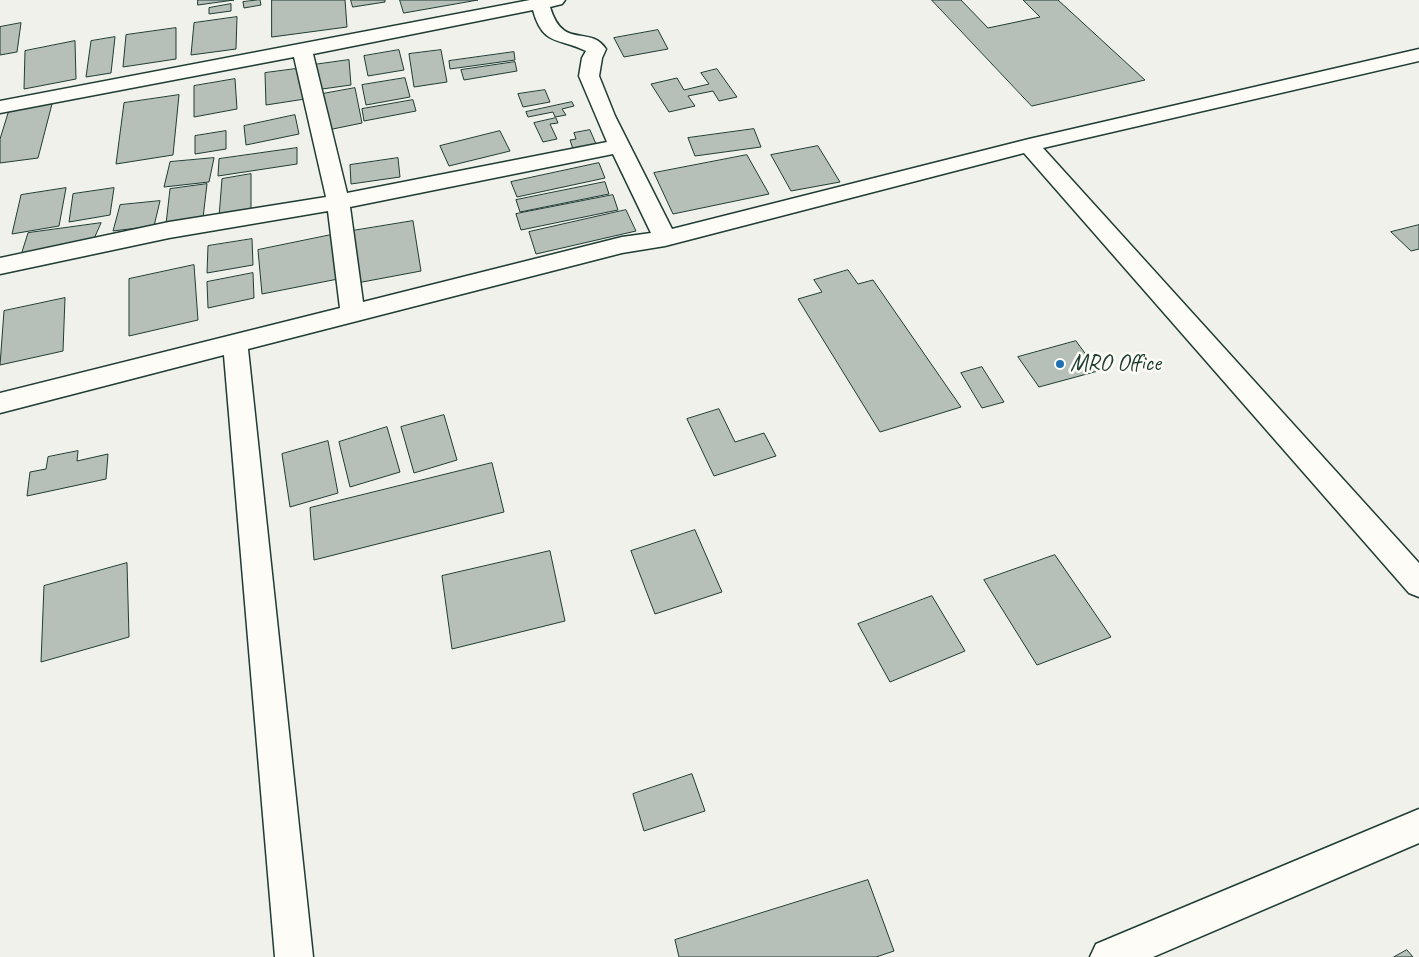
<!DOCTYPE html>
<style>
body{margin:0}
canvas{display:block;background:#f0f1eb}
</style>
<canvas width="1419" height="957"></canvas>
<script>
const ctx = document.querySelector('canvas').getContext('2d');
ctx.lineJoin = 'round';
function paint(path, color) {
  ctx.fillStyle = color;
  ctx.fill(path, 'evenodd');
}
function trace(path, color, width, dash) {
  ctx.strokeStyle = color;
  ctx.lineWidth = width;
  ctx.lineCap = dash ? 'butt' : 'round';
  ctx.setLineDash(dash || []);
  ctx.stroke(path);
}
function write(font, color, halo, rows, align = 'center') {
  ctx.font = font + ' Caveat,sans-serif';
  ctx.lineWidth = 5;
  ctx.setLineDash([]);
  ctx.textBaseline = 'middle';
  ctx.strokeStyle = halo;
  ctx.fillStyle = color;
  for (const [text, x, y, turn = 0] of rows) {
    ctx.save();
    ctx.translate(x, y);
    ctx.rotate((+turn || 0) * Math.PI / 180);
    ctx.textAlign = isNaN(turn) ? turn : align;
    if (halo) ctx.strokeText(text, 0, 0);
    ctx.fillText(text, 0, 0);
    ctx.restore();
  }
}
const building = new Path2D(`
 M198,0h36l-36,5z
 M260,0l1,5 -17,3 -1,-6z
 M272,0h73l2,27 -75,10z
 M351,0h34v2l-32,5z
 M400,0h78l-74,13z
 M932,0h29l27,28 52,-11 -17,-17h35l87,80 -113,26z
 M231,4v7l-22,3v-6z
 M237,17l-1,32 -45,6 3,-32z
 M21,23l-4,29 -17,3v-28z
 M176,28v31l-53,8 3,-32z
 M658,30l10,19 -44,8 -10,-19z
 M115,37l-4,36 -25,4 5,-36z
 M75,41l1,38 -52,10 1,-38z
 M399,50l5,20 -36,6 -4,-20z
 M441,50l6,32 -33,5 -5,-33z
 M514,52l1,8 -65,9 -1,-8z
 M349,60l2,25 -36,5 -2,-25z
 M515,62l2,9 -53,9 -3,-10z
 M303,68l2,31 -39,6 -1,-32z
 M717,69l20,28 -18,4 -6,-10 -25,5 7,10 -26,6 -18,-28 26,-6 7,12 25,-6 -8,-11z
 M405,78l5,19 -44,8 -4,-20z
 M235,79l2,30 -43,8v-31z
 M355,88l7,35 -39,8 -6,-36z
 M545,90l5,12 -27,5 -5,-13z
 M179,95l-6,60 -57,9 8,-61z
 M413,100l3,11 -52,10 -2,-12z
 M572,102l2,4 -12,3 4,6 -11,2 -2,-5 -25,5 -2,-5z
 M52,104l-14,54 -38,5v-24l9,-29z
 M295,115l4,19 -53,11 -2,-19z
 M556,118l2,5 -8,1 7,15 -14,3 -9,-19z
 M754,129l7,18 -66,9 -7,-18z
 M590,130l6,14 -23,5 -3,-9 6,-1 -2,-6z
 M226,131v18l-31,5v-18z
 M500,131l10,20 -61,15 -9,-20z
 M818,146l22,36 -49,9 -20,-36z
 M297,148v16l-79,12 1,-17z
 M747,155l22,39 -96,20 -19,-41z
 M214,158l-5,24 -45,5 6,-25z
 M398,158l2,19 -49,7 -1,-19z
 M599,163l6,15 -88,19 -6,-15z
 M251,174v39l-32,4 3,-38z
 M605,182l4,12 -89,18 -4,-12z
 M207,184l-4,34 -37,6 4,-35z
 M66,188l-7,38 -47,8 9,-39z
 M114,188l-4,27 -41,7 4,-28z
 M613,195l5,15 -97,20 -5,-16z
 M160,201l-6,25 -41,5 7,-26z
 M626,210l10,21 -100,23 -7,-22z
 M413,221l8,50 -64,12 -5,-52z
 M101,223l-8,18 -72,14 7,-22z
 M1419,225v24l-8,2 -20,-19z
 M331,235l7,44 -76,15 -4,-44z
 M252,239l1,26 -46,8 1,-27z
 M194,265l4,55 -69,16v-57z
 M848,270l10,14 15,-4 88,127 -81,25 -82,-133 24,-7 -8,-12z
 M253,273l1,25 -46,10 -1,-26z
 M65,298l-2,53 -63,14 4,-54z
 M1076,341l22,30 -59,16 -21,-30z
 M982,367l22,35 -22,6 -21,-35z
 M719,409l16,33 29,-9 12,23 -62,20 -27,-57z
 M444,415l13,45 -43,13 -13,-46z
 M387,427l13,45 -50,15 -11,-45z
 M328,441l10,52 -48,14 -8,-53z
 M78,451l-1,10 31,-7 -2,25 -79,17 3,-24 16,-3 2,-12z
 M492,463l12,49 -190,48 -4,-52z
 M695,530l27,62 -67,22 -24,-63z
 M550,551l15,70 -113,28 -10,-73z
 M1055,555l56,82 -74,28 -53,-85z
 M127,563l2,74 -88,25 3,-76z
 M932,596l33,55 -75,31 -32,-58z
 M692,774l13,37 -61,20 -11,-37z
 M868,880l26,71 -18,6h-197l-4,-17z
 M1407,950l6,7h-19z`);
paint(building, '#b6bfb8');
trace(building, '#1f3d34', 1);
const street = new Path2D(`
 M530,0h35l-3,4 -12,3c13,44 39,17 56,42l-4,9 -3,18 16,40 57,113 357,-90 390,-90v12l-376,87 376,415v34l-10,-4 -385,-440 -359,93 -43,7 -374,96 65,608h-38l-51,-602 -224,58v-20l340,-85 -12,-97 -159,27 -169,36v-16l169,-36 157,-25 -32,-140 -294,56v-12zM533,10c10,37 26,27 53,41l-4,7 -3,18 28,66 -260,51 -34,-139zM613,154l38,79 -29,4 -259,65 -13,-95z
 M1419,809v34l-266,114h-63l6,-13z`);
trace(street, '#1f3d34', 3);
paint(street, '#fdfcf7');
for (const [x, y, r, color] of [
 [1060,364,5,"#1f6fb2"]
]) {
  const dot = new Path2D();
  dot.arc(x, y, r, 0, 2 * Math.PI);
  ctx.fillStyle = color;
  ctx.fill(dot);
  trace(dot, '#fdfcf7', 2);
}
write('24px', '#1f3d34', '#fdfcf7', [
 ["MRO Office",1070,364]
], 'left');
</script>
